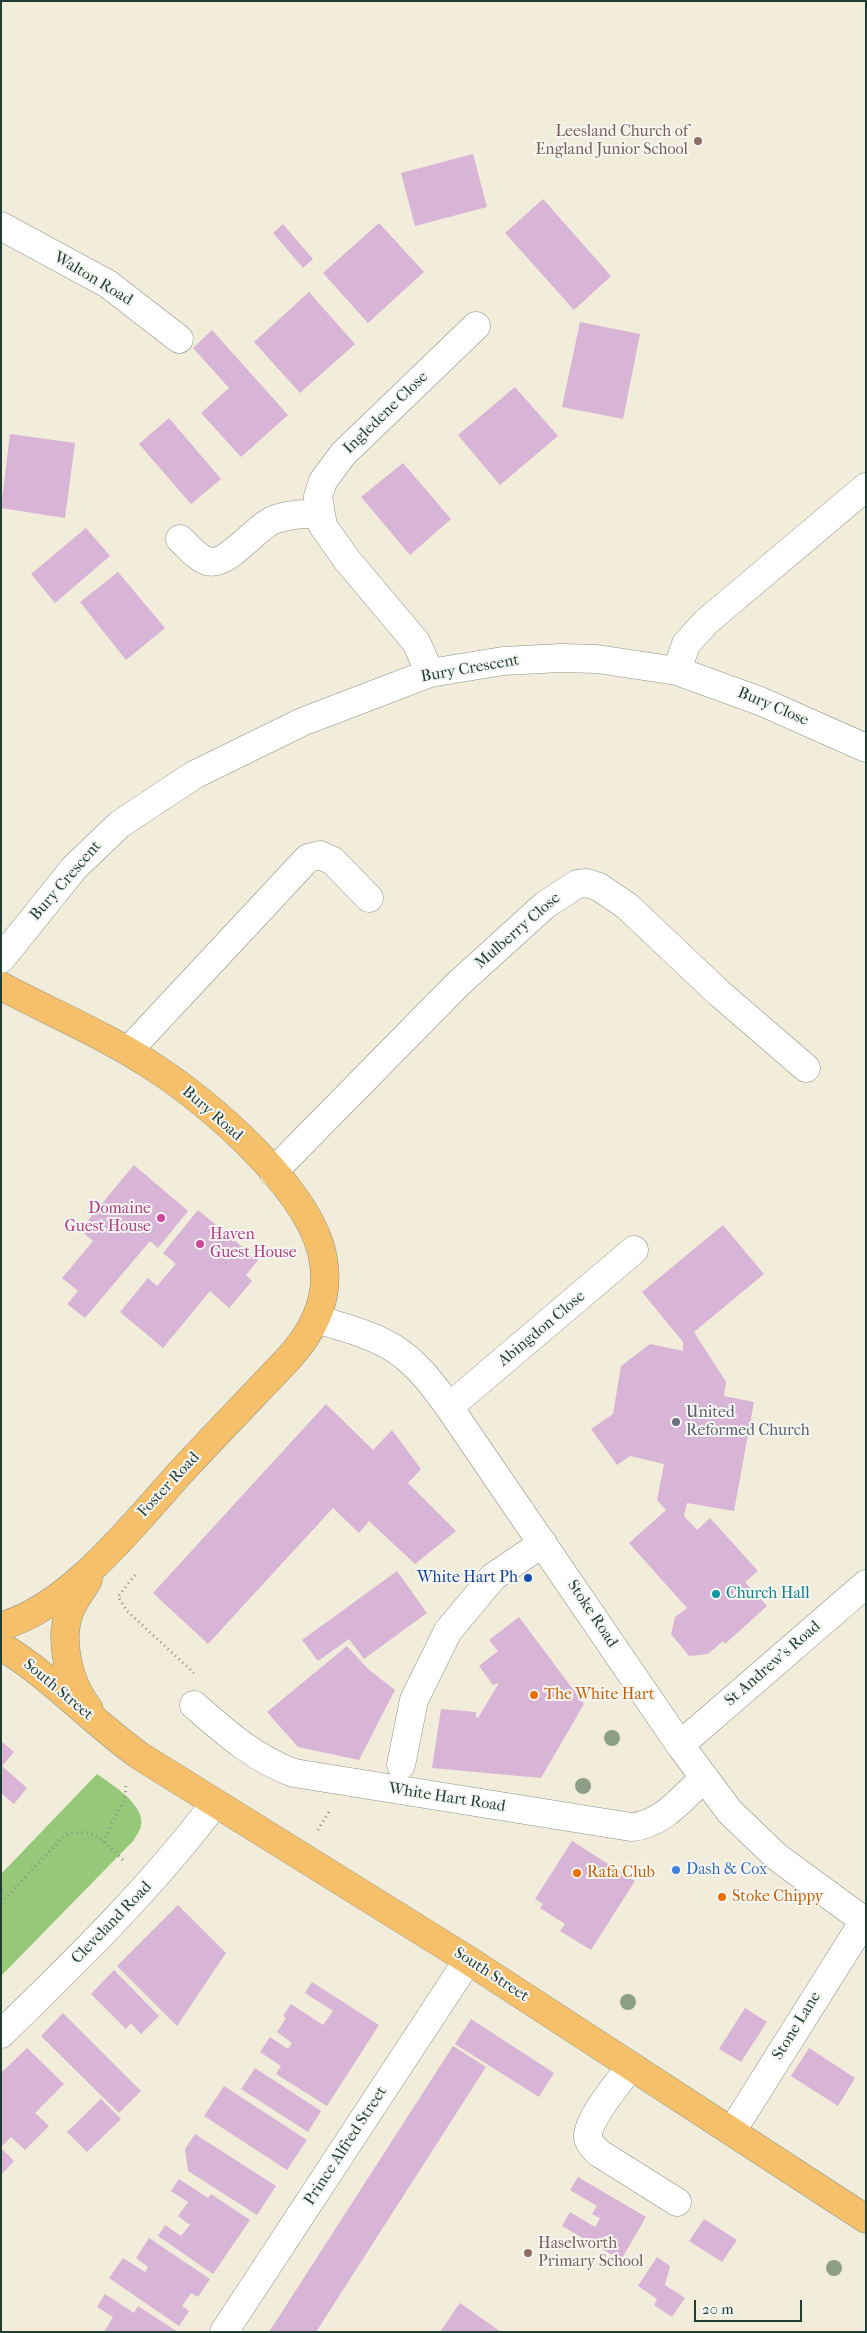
<!DOCTYPE html>
<style>
body{margin:0}
#map{position:relative;width:867px;height:2333px;overflow:hidden;background:#f2ecdb;font-family:"IM FELL French Canon",serif}
canvas{display:block}
.frame{position:absolute;inset:0;border:2px solid #1f3d34;pointer-events:none}
.scale{position:absolute;left:694px;top:2300px;width:108px;height:22px;box-sizing:border-box;border:2px solid #1f3d34;border-top:0;padding-left:6px;font-size:15px;line-height:18px;white-space:nowrap;color:#1f3d34;-webkit-text-stroke:4px #f6f6f2;paint-order:stroke}
</style>
<div id="map">
<canvas width="867" height="2333"></canvas>
<div class="frame"></div>
<div class="scale">20 m</div>
</div>
<script>
const ctx = document.querySelector('canvas').getContext('2d');
ctx.lineJoin = 'round';
function paint(path, color) {
  ctx.fillStyle = color;
  ctx.fill(path, 'evenodd');
}
function trace(path, color, width, dash) {
  ctx.strokeStyle = color;
  ctx.lineWidth = width;
  ctx.lineCap = dash ? 'butt' : 'round';
  ctx.setLineDash(dash || []);
  ctx.stroke(path);
}
function write(font, color, halo, rows, align = 'center') {
  ctx.font = font + ' "IM FELL French Canon",serif';
  ctx.lineWidth = 4;
  ctx.setLineDash([]);
  ctx.textBaseline = 'middle';
  ctx.strokeStyle = halo;
  ctx.fillStyle = color;
  for (const [text, x, y, turn = 0] of rows) {
    ctx.save();
    ctx.translate(x, y);
    ctx.rotate((+turn || 0) * Math.PI / 180);
    ctx.textAlign = isNaN(turn) ? turn : align;
    if (halo) ctx.strokeText(text, 0, 0);
    ctx.fillText(text, 0, 0);
    ctx.restore();
  }
}
paint(new Path2D(`
 M97,1774c14,10 49,31 44,52 -1,5 -5,9 -7,14l-133,136v-102z`), '#95c878');
paint(new Path2D(`
 M473,154l14,53 -72,19 -14,-53z
 M543,199l68,77 -37,34 -69,-77z
 M379,223l45,49 -56,51 -45,-50z
 M283,224l30,35 -10,9 -30,-35z
 M309,292l46,52 -55,49 -46,-51z
 M580,322l60,12 -17,85 -61,-12z
 M212,330l76,85 -47,42 -40,-44 28,-25 -36,-40z
 M515,387l43,49 -58,49 -42,-50z
 M169,418l52,61 -30,25 -52,-60z
 M10,434l65,9 -10,75 -64,-10z
 M403,463l48,56 -41,36 -49,-58z
 M86,528l24,28 -55,47 -24,-29z
 M118,572l47,56 -39,32 -46,-58z
 M134,1165l54,46 -30,37 -8,-7 -65,77 -18,-14 11,-13 -16,-13 31,-37 -13,-11z
 M198,1210l60,50 -12,15 6,6 -23,27 -19,-17 -47,57 -43,-36 28,-34 9,8 19,-22 -13,-11z
 M723,1225l41,49 -70,58 32,50 -2,14 30,6 -20,109 -47,-8 -3,13 13,14 13,-12 48,53 -13,11 22,24 -42,38 -2,-3 -15,13 -19,2 -18,-22 4,-17 12,-9 -58,-65 37,-33 -9,-10 7,-36 -34,-8 -13,9 -26,-36 22,-15 8,-48 29,-22 33,7v-9l-41,-50z
 M326,1404l47,46 19,-20 29,39 -13,14 48,48 -41,33 -46,-43 -10,12 -26,-25 -125,136 -55,-51z
 M397,1571l30,42 -63,46 -15,-20 -31,22 -16,-21z
 M519,1617l65,87 -43,74 -109,-10 9,-59 35,3v5l2,1 21,-35 -6,2 -14,-19 19,-15 -9,-11z
 M347,1646l21,23 27,21 -36,70 -61,-13 -31,-35z
 M1,1741l13,11 -12,14 25,22 -13,16 -13,-11z
 M572,1841l63,40 -44,69 -31,-19 5,-7 -25,-16 3,-4 -8,-5z
 M178,1905l48,48 -49,73 -60,-60z
 M114,1970l45,46 -18,18 -10,-11 -5,6 -35,-35z
 M312,1982l67,43 -52,81 -51,-32 5,-8 -21,-14 10,-15 18,12 4,-6 -15,-11 9,-14 -3,-2 8,-12 32,21 10,-14 -28,-18z
 M745,2008l22,14 -26,40 -22,-13z
 M63,2013l78,78 -22,22 -78,-77z
 M471,2019l83,54 -15,24 -84,-53z
 M453,2046l33,21 -170,265h-47z
 M27,2048l37,36 -29,29 14,13 -24,24 -14,-13 -10,10v-74z
 M809,2048l46,30 -17,28 -47,-30z
 M255,2068l66,43 -13,21 -67,-43z
 M224,2086l83,54 -20,30 -83,-54z
 M101,2099l20,20 -34,33 -20,-20z
 M195,2134l81,52 -19,29 -69,-44 -3,-22z
 M1,2148l13,13 -13,14z
 M578,2177l68,40 -25,43 -59,-34 8,-14 25,15 5,-9 -8,-4 5,-8 -27,-16z
 M179,2179l29,19 3,-4 39,26 -37,54 -55,-38 7,-11 16,11 9,-11 -12,-9 10,-14 -17,-11z
 M704,2219l33,21 -15,22 -33,-21z
 M149,2238l61,41 -12,18 -7,-4 -9,13 7,5 -10,15 -70,-48 14,-20 22,14 3,-5 -12,-9z
 M657,2257l13,9 -5,19 20,13 -13,19 -18,-12 3,-6 -19,-13z
 M105,2294l29,19 4,-7 40,26h-74l9,-15 -16,-10z
 M460,2303l41,29h-61z`), '#d8b4d6');
const minor = new Path2D(`
 M1,226l107,58 71,55
 M180,539c8,7 16,18 27,22 19,7 48,-33 66,-41 15,-6 31,-6 46,-7
 M677,671l83,30 106,47
 M430,673l-14,-31 -69,-82 -24,-34 -5,-29 5,-16 20,-27 133,-128
 M1,959l73,-91 46,-44 74,-49 108,-53 128,-49 73,-12 58,-3 36,1 80,12 9,-27 20,-22 160,-135
 M128,1051l180,-193 12,-3 13,6 36,37
 M273,1172l185,-188 87,-79 32,-21 10,-1 12,4 28,19 92,87 87,75
 M316,1319c71,21 89,26 133,88l231,338 50,67 47,45 89,65
 M449,1407l185,-157
 M194,1705c31,27 61,54 100,68l337,54c31,-2 51,-29 73,-49
 M680,1745l186,-161
 M401,1765l13,-65 34,-69 45,-54 50,-34
 M1,2034c76,-74 150,-146 214,-231
 M631,2066c-11,15 -44,53 -43,71 1,7 6,11 11,16l78,49
 M732,2131l132,-210
 M224,2332l244,-372`);
const major = new Path2D(`
 M1,986c51,27 106,50 154,82 56,36 162,127 169,197 5,36 -11,66 -34,92 -37,39 -74,77 -110,116 -46,51 -111,135 -179,153
 M88,1580c-6,10 -13,19 -18,30 -12,31 -1,74 19,99
 M1,1646c50,30 91,76 139,110l328,204 398,259`);
trace(minor, '#889488', 29);
trace(major, '#889488', 29);
trace(new Path2D(`
 M135,1575l-17,22 9,14 67,62
 M318,1830l11,-18
 M103,1842l22,-44 1,-13
 M1,1903l63,-67c28,-12 41,7 60,25`), '#889488', 3, [1, 4]);
trace(minor, '#fff', 28);
trace(major, '#f6c06b', 28);
ctx.fillStyle = '#8e9f88';
for (const [x, y] of [
 [612,1738],
 [583,1786],
 [628,2002],
 [834,2268]
]) {
  ctx.beginPath();
  ctx.arc(x, y, 8, 0, 2 * Math.PI);
  ctx.fill();
}
for (const [x, y, r, color] of [
 [698,141,5,"#8d6e63"],
 [161,1218,5,"#d1479c"],
 [200,1244,5,"#d1479c"],
 [676,1422,5,"#6b7280"],
 [528,1578,5,"#1a4fb4"],
 [716,1594,5,"#0f9aa8"],
 [534,1695,5,"#e8710a"],
 [676,1870,5,"#3f7fe0"],
 [577,1873,5,"#e8710a"],
 [722,1897,5,"#e8710a"],
 [528,2253,5,"#8d6e63"]
]) {
  const dot = new Path2D();
  dot.arc(x, y, r, 0, 2 * Math.PI);
  ctx.fillStyle = color;
  ctx.fill(dot);
  trace(dot, '#f6f6f2', 2);
}
write('16px', '#785e54', '#f6f6f2', [
 ["Leesland Church of",688,132],
 ["England Junior School",688,150],
 ["Haselworth",538,2244,"left"],
 ["Primary School",538,2262,"left"]
], 'right');
write('16px', '#1f3d34', '#f6f6f2', [
 ["Walton Road",93,279,31],
 ["Ingledene Close",386,413,-44],
 ["Bury Crescent",470,669,-10],
 ["Bury Close",773,707,23],
 ["Bury Crescent",66,881,-49],
 ["Mulberry Close",518,931,-41],
 ["Bury Road",212,1114,41],
 ["Abingdon Close",542,1329,-40],
 ["Foster Road",169,1485,-47],
 ["Stoke Road",592,1614,56],
 ["St Andrew's Road",773,1664,-41],
 ["South Street",58,1690,40],
 ["White Hart Road",447,1798,9],
 ["Cleveland Road",112,1923,-46],
 ["South Street",491,1975,33],
 ["Stone Lane",797,2026,-58],
 ["Prince Alfred Street",346,2146,-57]
]);
write('16px', '#b23c85', '#f6f6f2', [
 ["Domaine",151,1209],
 ["Guest House",151,1227],
 ["Haven",210,1235,"left"],
 ["Guest House",210,1253,"left"]
], 'right');
write('16px', '#5b616d', '#f6f6f2', [
 ["United",686,1413],
 ["Reformed Church",686,1431]
], 'left');
write('16px', '#164399', '#f6f6f2', [
 ["White Hart Ph",518,1578]
], 'right');
write('16px', '#0d838f', '#f6f6f2', [
 ["Church Hall",726,1594]
], 'left');
write('16px', '#c56008', '#f6f6f2', [
 ["The White Hart",544,1695],
 ["Rafa Club",587,1873],
 ["Stoke Chippy",732,1897]
], 'left');
write('16px', '#366cbe', '#f6f6f2', [
 ["Dash & Cox",686,1870]
], 'left');
</script>
